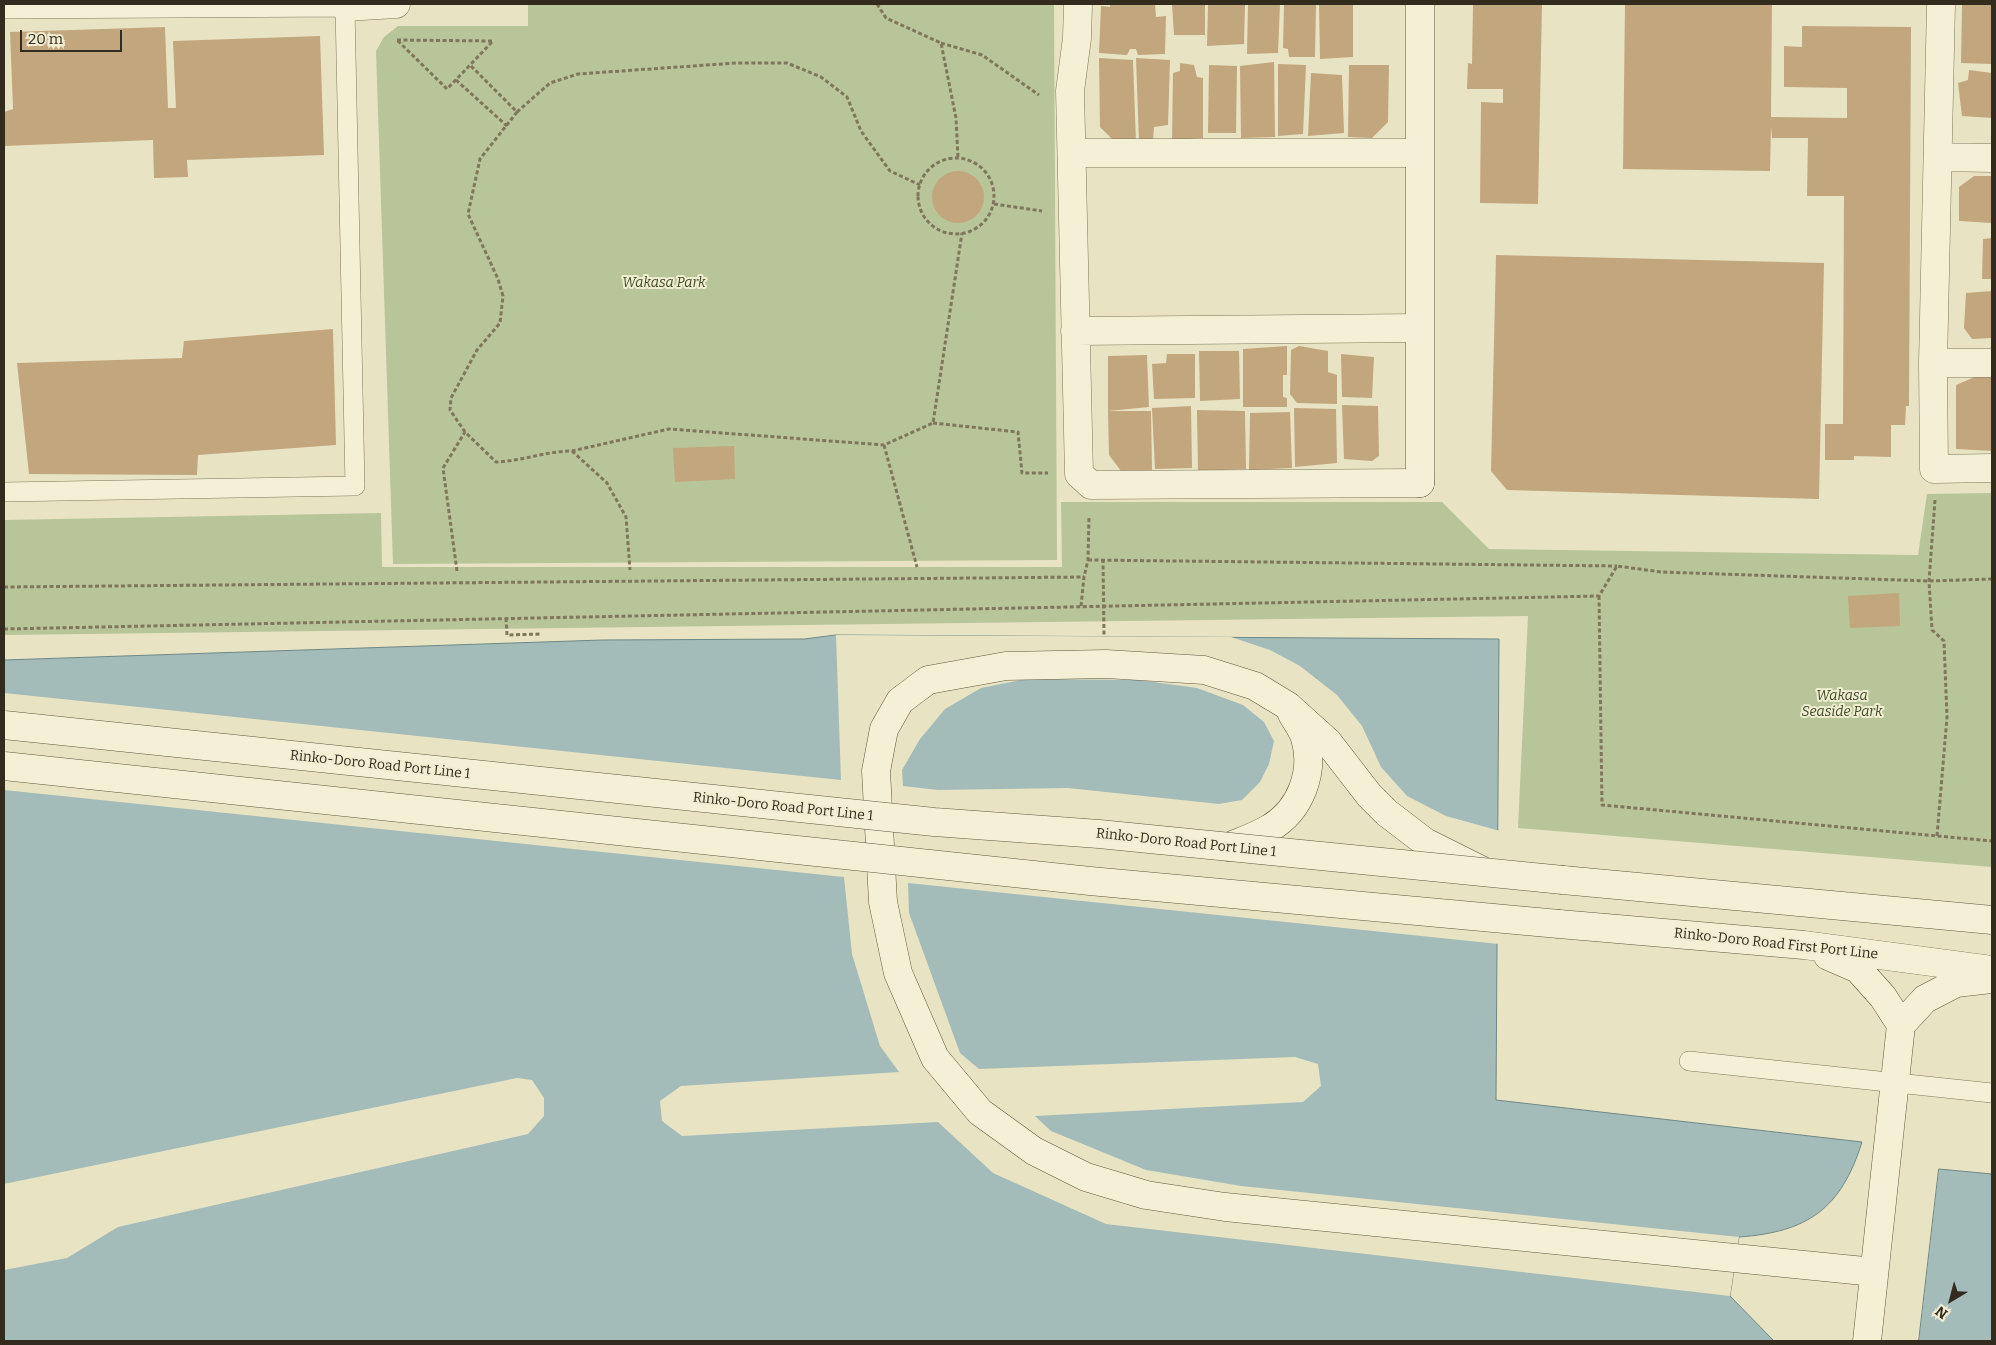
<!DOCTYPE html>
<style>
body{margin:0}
#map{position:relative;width:1996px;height:1345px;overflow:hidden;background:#e8e4c3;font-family:Bitter,serif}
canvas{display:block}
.frame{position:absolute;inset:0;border:5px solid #322b1e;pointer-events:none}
.north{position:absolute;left:1926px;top:1275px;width:50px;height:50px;-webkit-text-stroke:4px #f1edd1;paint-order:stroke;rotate:217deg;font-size:14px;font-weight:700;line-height:20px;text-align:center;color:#322b1e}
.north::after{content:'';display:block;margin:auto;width:18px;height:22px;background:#322b1e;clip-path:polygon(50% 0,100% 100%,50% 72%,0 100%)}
.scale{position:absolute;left:20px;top:30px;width:102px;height:22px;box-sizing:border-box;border:2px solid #322b1e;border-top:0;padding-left:6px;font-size:15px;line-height:18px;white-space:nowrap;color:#322b1e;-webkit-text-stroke:4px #f1edd1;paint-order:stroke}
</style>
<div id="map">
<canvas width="1996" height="1345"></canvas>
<div class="frame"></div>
<div class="north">N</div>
<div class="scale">20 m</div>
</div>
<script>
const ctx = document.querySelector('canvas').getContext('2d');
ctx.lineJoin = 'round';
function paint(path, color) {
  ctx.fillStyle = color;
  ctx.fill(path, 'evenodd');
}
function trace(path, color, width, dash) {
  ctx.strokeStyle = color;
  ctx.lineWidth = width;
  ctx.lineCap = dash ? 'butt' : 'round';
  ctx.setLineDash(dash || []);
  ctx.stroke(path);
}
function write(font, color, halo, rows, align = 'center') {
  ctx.font = font + ' Bitter,serif';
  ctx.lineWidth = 4;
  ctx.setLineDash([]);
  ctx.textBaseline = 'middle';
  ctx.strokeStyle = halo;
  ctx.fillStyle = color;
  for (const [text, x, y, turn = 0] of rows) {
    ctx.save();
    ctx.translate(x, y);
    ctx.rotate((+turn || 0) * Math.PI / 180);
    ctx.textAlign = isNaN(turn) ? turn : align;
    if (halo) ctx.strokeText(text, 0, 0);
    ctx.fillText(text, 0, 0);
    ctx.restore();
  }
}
paint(new Path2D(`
 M528,4h526l3,556 -664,4 -17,-513 8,-14 14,-11h130z
 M1992,493v374l-474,-39 10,-212 -1524,19v-115l377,-7 1,54h680l-1,-65h381l47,47 429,6 9,-61z`), '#b8c598');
const water = new Path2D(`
 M836,635l663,4 -3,461 366,42c-21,67 -54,90 -123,95l-9,59 44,45h-1770v-681l598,-20 202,-1z
 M1939,1169l53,5v167h-73z`);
paint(water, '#a4bcb9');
trace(water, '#6d8886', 1);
paint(new Path2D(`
 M836,635l395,2 39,13 30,16 37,29 25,31 19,41 26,29 39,20 54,15 -1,113 -591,-61 1,30 51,140 19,16 316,-12 23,7 3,22 -18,16 -268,14 16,15 95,39 95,16 498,51 -9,59 -624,-72 -113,-51 -55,-51 -256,14 -20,-15 -2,-20 21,-15 218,-14 -19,-26 -28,-92 -8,-77 -840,-87v-97l837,87zM1026,679l113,1 58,8 46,17 21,17 10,19 -5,23 -9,18 -18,18 -23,4 -151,-16 -130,2 -35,-4 -1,-16 18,-31 25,-30 36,-21z
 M517,1078l15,2 12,18v18l-16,18 -410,93 -51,31 -63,12v-86z`), '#e8e4c3');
paint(new Path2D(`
 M1110,4h45l1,13 10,-1 -1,38 -27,1 -2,-6h-6l-3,6 -28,-2 2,-47 9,1z
 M1172,4h33v31h-31z
 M1208,4h37l-1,40 -37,2z
 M1248,4h32l-2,49 -31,1z
 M1284,4h32l-1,53h-26l-1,-8 -5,-1z
 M1319,4h34v53l-33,2z
 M1473,4h69l-4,200 -58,-1 1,-101 22,1v-14h-36l1,-26 4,1z
 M1625,4h147l-1,113 76,1v-30l-63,-1v-41l18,1v-21l109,1 -2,379h-3l-1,19h-14v32l-37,-1v4h-29v-36h18l1,-228h-37l1,-58h-36l-1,-12 -1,45 -147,-2z
 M1962,5h30v59l-31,-1z
 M165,27l3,81h8l-3,-67 147,-5 4,119 -137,5 1,17 -34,1 -1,-38 -149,6v-34l9,-3 -3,-77z
 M1099,58l34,2 3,82 -20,1 -16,-16z
 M1136,58l34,2 -2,65 -14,2 -1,14 -14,1z
 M1274,62l1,75 -34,1 -1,-72z
 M1180,63l14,2 3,12 6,1v60l-31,2 1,-67 7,-2z
 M1278,64l28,1 -3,69 -25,2z
 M1209,65l28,1 -1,67h-28z
 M1349,65h40l-1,57 -16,16 -24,-1z
 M1969,70l23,3v45l-30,-2 -4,-33 10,-3z
 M1311,73l31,2 2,58 -36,3z
 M932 197a26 26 0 1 1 52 0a26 26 0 1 1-52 0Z
 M1974,176h18v47l-33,-2v-34z
 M1992,238v41h-10l1,-40z
 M1496,255l328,8 -5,236 -312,-9 -16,-19z
 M1992,291v47l-20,1 -8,-11 2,-35z
 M333,329l3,116 -138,10 -1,20 -168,-1 -12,-111 165,-5 2,-17z
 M1287,346v29h-4v22l4,1v9h-44v-58z
 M1299,346l29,5v21l9,3v29l-40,-1 -7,-9 1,-44z
 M1199,351h40l1,48 -40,2z
 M1167,354h28v44l-41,1 -2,-35 14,-1z
 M1341,354l33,3 -2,41 -30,-1z
 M1147,355l2,52 -41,4v-55z
 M1977,376l15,1v74l-36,-2v-64z
 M1342,405l36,1 1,50 -7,5 -28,-2z
 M1191,406l1,62 -37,1 -3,-61z
 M1294,408l42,1 1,54 -42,4z
 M1197,410l48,1 1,58 -48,2z
 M1108,411h43l1,59 -31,1 -12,-16z
 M1290,412l2,56 -43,2 1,-57z
 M734,446l1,33 -60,3 -2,-34z
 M1899,593l1,33 -50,2 -2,-32z`), '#c2a67d');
const lane = new Path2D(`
 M4,9l341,-2 10,479 -351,6
 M1689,1061l303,32`);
const street = new Path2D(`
 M1078,4l-1,34 -7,53 9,383 12,11 329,-2
 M1941,4l-8,359 1,106 58,-1
 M345,7l51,-3
 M1072,153h347
 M1938,157l54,1
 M1075,331l344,-3
 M1933,363h59`);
const secondary = new Path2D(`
 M1420,4v479
 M1228,847c14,-6 29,-11 42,-19 31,-18 45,-57 35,-90 -2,-8 -9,-17 -13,-24
 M1481,870l-56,-28 -38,-29 -18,-18 -41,-53 -40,-36 -33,-20 -51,-16 -98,-6 -100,2 -78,14 -28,21 -16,28 -8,42 7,131 15,71 37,85 45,54 54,39 52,26 60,18 79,12 649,65
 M1563,880l429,40
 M1559,924l245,21 188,25
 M1828,956l30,13 25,28 18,28
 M1867,1341l34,-316 24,-26 31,-16 35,-4`);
trace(lane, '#80765c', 20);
trace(street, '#80765c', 29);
trace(secondary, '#62573f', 29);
trace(new Path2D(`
 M877,4l9,14 55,25 15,75 2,40
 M397,40l96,1 -46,48z
 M941,43l41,12 57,40
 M471,66l46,46 -37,47 -12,55 30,65 5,17 -3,27 -23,27 -26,48 -1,12 15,22 31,30c26,-1 51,-11 76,-11l97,-22 215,16 49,-22 29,-190
 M456,80l51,46
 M517,112l33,-29 28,-9 158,-11h51l34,14 26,20 14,34 29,40 30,14
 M918 196a38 38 0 1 1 76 0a38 38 0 1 1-76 0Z
 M994,204l48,7
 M933,423l85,9 4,41h26
 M884,445l33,122
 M572,451l35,32 19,34 4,53
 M1935,500l-6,81 3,49 12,11 3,76 -10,119
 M1088,560l529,6
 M457,571l-14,-103 22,-36
 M4,587l1080,-10
 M1599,596l3,209 390,36
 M1081,606l3,-29 4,-17 1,-43
 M506,618l1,17 34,-1
 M4,629l1595,-33 18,-30 44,6 268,9 63,-2`), '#80765c', 3, [4, 2.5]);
trace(lane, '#f4f0d5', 19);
trace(street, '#f4f0d5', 28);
trace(secondary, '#f4f0d5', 28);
const secondaryBridge = new Path2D(`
 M4,725l930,97 165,12 464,46
 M4,766l1086,115 469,43`);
trace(secondaryBridge, '#62573f', 29, []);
trace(new Path2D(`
 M1103,559l1,76`), '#80765c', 3, [4, 2.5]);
trace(secondaryBridge, '#f4f0d5', 28);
write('italic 14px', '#3c4c27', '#f1edd1', [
 ["Wakasa Park",664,283],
 ["Wakasa",1842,696],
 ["Seaside Park",1842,712]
]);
write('14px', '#322b1e', '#f1edd1', [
 ["Rinko-Doro Road Port Line 1",380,765,6],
 ["Rinko-Doro Road Port Line 1",783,807,6],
 ["Rinko-Doro Road Port Line 1",1186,843,6],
 ["Rinko-Doro Road First Port Line",1776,944,6]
]);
</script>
